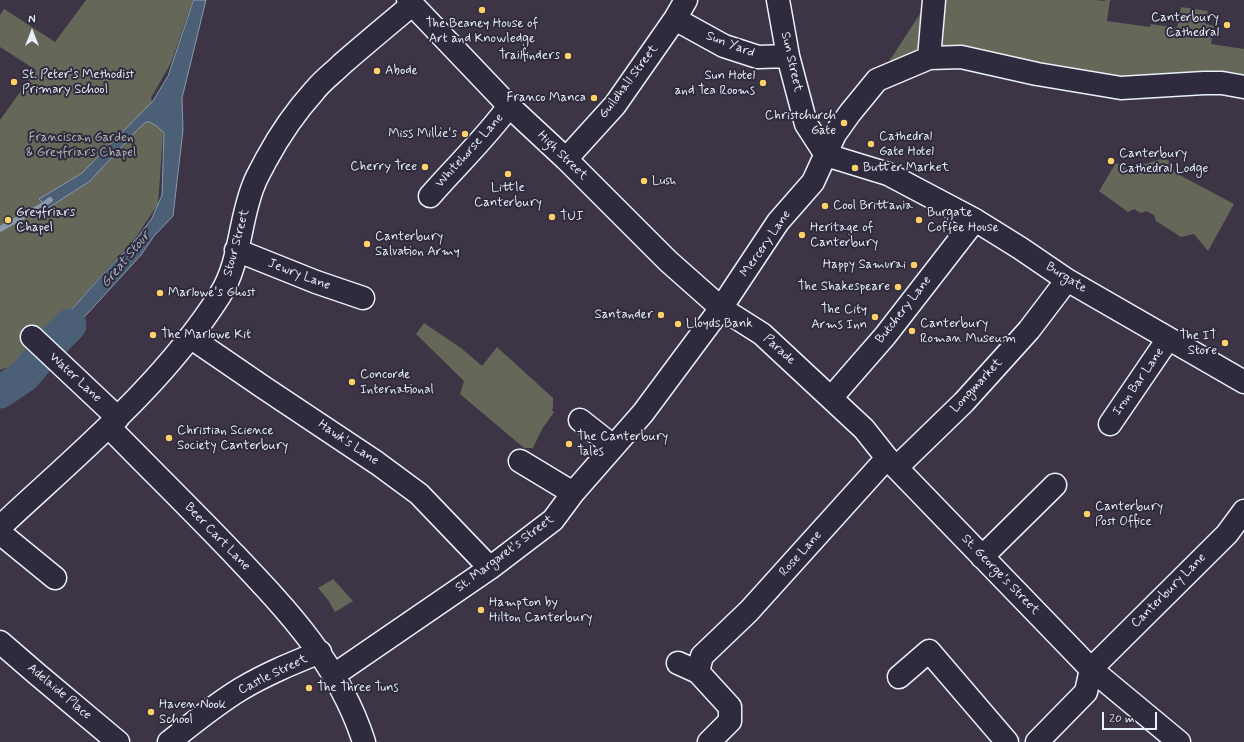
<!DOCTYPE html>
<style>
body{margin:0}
#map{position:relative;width:1244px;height:742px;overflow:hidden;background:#3d3546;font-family:Mynerve,sans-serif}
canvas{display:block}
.north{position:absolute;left:12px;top:12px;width:40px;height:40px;-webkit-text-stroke:3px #2f2a3d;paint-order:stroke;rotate:0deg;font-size:11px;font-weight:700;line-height:16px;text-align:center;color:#e8f1f8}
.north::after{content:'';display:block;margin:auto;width:14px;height:18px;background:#e8f1f8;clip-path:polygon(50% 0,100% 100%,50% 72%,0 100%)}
.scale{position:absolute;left:1102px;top:712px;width:55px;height:18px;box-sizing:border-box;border:2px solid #e8f1f8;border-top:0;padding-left:5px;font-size:12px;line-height:14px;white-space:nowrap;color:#e8f1f8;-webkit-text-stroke:3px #2f2a3d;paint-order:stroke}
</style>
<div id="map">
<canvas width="1244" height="742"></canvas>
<div class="north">N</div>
<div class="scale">20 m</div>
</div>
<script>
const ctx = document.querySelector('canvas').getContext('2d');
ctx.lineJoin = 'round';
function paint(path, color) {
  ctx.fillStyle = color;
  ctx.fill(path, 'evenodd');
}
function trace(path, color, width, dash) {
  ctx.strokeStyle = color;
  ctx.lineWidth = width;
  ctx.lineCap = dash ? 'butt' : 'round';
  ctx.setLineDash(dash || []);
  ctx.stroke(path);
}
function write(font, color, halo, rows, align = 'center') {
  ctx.font = font + ' Mynerve,sans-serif';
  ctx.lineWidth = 4;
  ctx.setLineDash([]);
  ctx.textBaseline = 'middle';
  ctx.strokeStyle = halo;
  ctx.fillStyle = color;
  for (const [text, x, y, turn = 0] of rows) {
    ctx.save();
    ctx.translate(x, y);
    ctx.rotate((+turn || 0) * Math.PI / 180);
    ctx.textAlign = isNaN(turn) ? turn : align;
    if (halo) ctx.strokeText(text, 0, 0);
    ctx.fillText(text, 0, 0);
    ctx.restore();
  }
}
paint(new Path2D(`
 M86,0h107l-22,63 -20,35 5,13 6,8 1,16 -5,69 -21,32 -35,38 -57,66 -21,22 -24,8v-250l36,-50 -36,-23v-32l4,-6 51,33z
 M929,0h166l10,1v-1h5l-3,21 43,6 1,-3 26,4 4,-21 27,4 -2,13 8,2 -3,18 33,5v38l-77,-1 -206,-29 -84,23z
 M1164,158l8,5 2,9 60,32 -26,47 -14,-17 -13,3 -25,-16 -2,-6 -8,-4 -5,2 -7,-4 -6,3 -29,-21 17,-28 21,11 5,-9z
 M424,323l37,25 21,18 15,-19 56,51v10l-1,2 2,2 -12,17 -9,19h-9l-64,-54 4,-13 -48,-47z
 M333,579l20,22 -18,11 -7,-12 -10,-12z`), '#656758');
const water = new Path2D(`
 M194,0h12l-24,98 1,32 -10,86 -19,20 -13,19 -96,105 -10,-9 68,-77 35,-37 14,-19 10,-23 2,-62 -6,-6 -8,-5h-4l-8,7 -48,52 -42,27 -9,-9 43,-26 71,-72 15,-25z`);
paint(water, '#4b6076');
trace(water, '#8a9aaa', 1);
trace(new Path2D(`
 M0,229l40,-22 10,-7`), '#8a9aaa', 5.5);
trace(new Path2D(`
 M0,392l24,-16 30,-35 16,-16`), '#4b6076', 33);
const minor = new Path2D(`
 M408,0l101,106 57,53 102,102 53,47 41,26 102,95 23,29 204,211 88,73
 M778,0l10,56 18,68 20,31 62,19 87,46 45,28 47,32 177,102
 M675,19l49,27 34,11 30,-1
 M929,58l5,-58
 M566,159l49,-54 60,-86 11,-19
 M430,196c26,-30 56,-58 79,-90
 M236,250l80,32 47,16
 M32,337l86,81
 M190,337l73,50 114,76 42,31 71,74
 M831,398l54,-62 90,-116
 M580,420l33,26
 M1110,424l58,-85
 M109,427c41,42 83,83 123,125 56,59 107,112 132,190
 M520,461l53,32
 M897,467l67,-65 65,-72 38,-50
 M0,527c78,-73 162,-141 220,-232 21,-33 19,-75 34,-111 3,-8 8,-16 12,-24 14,-26 30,-49 49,-70 8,-10 18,-17 27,-26 23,-20 47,-40 71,-60
 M0,533l55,45
 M982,557l73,-72
 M0,642l37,32 81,68
 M678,663l20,9 32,35v14l-21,21
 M1091,669l136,-135 17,-23
 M698,672l4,-16 47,-45 138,-153
 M334,675l156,-107 63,-48 20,-27 70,-80 78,-105 57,-86 35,-40 22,-48 15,-21 27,-33 52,-22 32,-1 76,17 84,14 83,-5h18l22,4
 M899,677l30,-26 78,91
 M169,742c23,-18 47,-38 72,-53 25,-15 52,-26 79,-37
 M1037,742l49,-50 5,-23`);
trace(minor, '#e8f1f8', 25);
trace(minor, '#2f2a3d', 22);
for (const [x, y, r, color] of [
 [482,10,4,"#ffd166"],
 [1227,25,4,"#ffd166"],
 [568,56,4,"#ffd166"],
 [377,71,4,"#ffd166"],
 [14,82,4,"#ffd166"],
 [763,83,4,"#ffd166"],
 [594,98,4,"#ffd166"],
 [844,123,4,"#ffd166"],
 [465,134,4,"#ffd166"],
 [871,144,4,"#ffd166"],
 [1111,161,4,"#ffd166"],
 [425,167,4,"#ffd166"],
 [855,168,4,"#ffd166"],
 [508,174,4,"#ffd166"],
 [644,181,4,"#ffd166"],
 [825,206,4,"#ffd166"],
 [552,217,4,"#ffd166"],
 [8,220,4,"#ffd166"],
 [919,220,4,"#ffd166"],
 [802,235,4,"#ffd166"],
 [367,244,4,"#ffd166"],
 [914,265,4,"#ffd166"],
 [898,287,4,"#ffd166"],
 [160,293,4,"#ffd166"],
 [661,315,4,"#ffd166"],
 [875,317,4,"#ffd166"],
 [678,324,4,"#ffd166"],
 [912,331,4,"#ffd166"],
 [153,335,4,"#ffd166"],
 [1225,343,4,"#ffd166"],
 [352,382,4,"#ffd166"],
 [169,438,4,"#ffd166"],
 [569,444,4,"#ffd166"],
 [1087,514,4,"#ffd166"],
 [481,610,4,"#ffd166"],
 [309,688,4,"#ffd166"],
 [151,712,4,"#ffd166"]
]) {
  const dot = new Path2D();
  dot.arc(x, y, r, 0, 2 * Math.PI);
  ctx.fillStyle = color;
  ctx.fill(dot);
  trace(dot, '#2f2a3d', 1.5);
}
write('13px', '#e8f1f8', '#2f2a3d', [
 ["Canterbury",1219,18,"right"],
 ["Cathedral",1219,33,"right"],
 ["The Beaney House of",482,24,"center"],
 ["Art and Knowledge",482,39,"center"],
 ["Trailfinders",560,56,"right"],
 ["Abode",385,71],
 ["St. Peter's Methodist",22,75],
 ["Primary School",22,90],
 ["Sun Hotel",755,76,"right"],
 ["and Tea Rooms",755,91,"right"],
 ["Franco Manca",586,98,"right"],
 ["Christchurch",836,116,"right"],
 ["Gate",836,131,"right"],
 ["Miss Millie's",457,134,"right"],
 ["Cathedral",879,137],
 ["Gate Hotel",879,152],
 ["Canterbury",1119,154],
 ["Cathedral Lodge",1119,169],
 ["Cherry Tree",417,167,"right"],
 ["Butter Market",863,168],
 ["Lush",652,181],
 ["Little",508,188,"center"],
 ["Canterbury",508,203,"center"],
 ["Cool Brittania",833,206],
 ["Greyfriars",16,213],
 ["Chapel",16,228],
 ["Burgate",927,213],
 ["Coffee House",927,228],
 ["TUI",560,217],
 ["Heritage of",810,228],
 ["Canterbury",810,243],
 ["Canterbury",375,237],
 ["Salvation Army",375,252],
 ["Happy Samurai",906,265,"right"],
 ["The Shakespeare",890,287,"right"],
 ["Marlowe's Ghost",168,293],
 ["The City",867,310,"right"],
 ["Arms Inn",867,325,"right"],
 ["Santander",653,315,"right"],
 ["Lloyds Bank",686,324],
 ["Canterbury",920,324],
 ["Roman Museum",920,339],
 ["The Marlowe Kit",161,335],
 ["The IT",1217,336,"right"],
 ["Store",1217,351,"right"],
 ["Concorde",360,375],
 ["International",360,390],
 ["Christian Science",177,431],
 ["Society Canterbury",177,446],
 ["The Canterbury",577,437],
 ["Tales",577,452],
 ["Canterbury",1095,507],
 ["Post Office",1095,522],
 ["Hampton by",489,603],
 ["Hilton Canterbury",489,618],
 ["The Three Tuns",317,688],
 ["Haven Nook",159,705],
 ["School",159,720]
], 'left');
write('13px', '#e8f1f8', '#2f2a3d', [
 ["Sun Yard",730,45,21],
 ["Sun Street",791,62,77],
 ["Guildhall Street",629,82,-53],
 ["Whitehorse Lane",470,151,-48],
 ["High Street",562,156,44],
 ["Stour Street",237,243,-75],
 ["Mercery Lane",766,244,-55],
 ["Jewry Lane",299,275,21],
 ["Burgate",1066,278,32],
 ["Butchery Lane",904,310,-52],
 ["Parade",779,350,42],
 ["Water Lane",75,378,43],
 ["Iron Bar Lane",1139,382,-55],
 ["Longmarket",977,386,-47],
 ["Hawk's Lane",348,443,34],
 ["Beer Cart Lane",217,537,46],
 ["St. Margaret's Street",505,554,-37],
 ["Rose Lane",801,554,-48],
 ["St. George's Street",1000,575,46],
 ["Canterbury Lane",1169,591,-45],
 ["Castle Street",273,675,-26],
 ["Adelaide Place",59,692,40]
]);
write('13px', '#b4bab8', '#2f2a3d', [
 ["Franciscan Garden",81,138],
 ["& Greyfriars Chapel",81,153]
]);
write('italic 14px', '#a9b7c4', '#2f2a3d', [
 ["Great Stour",126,260,-50]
]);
</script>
